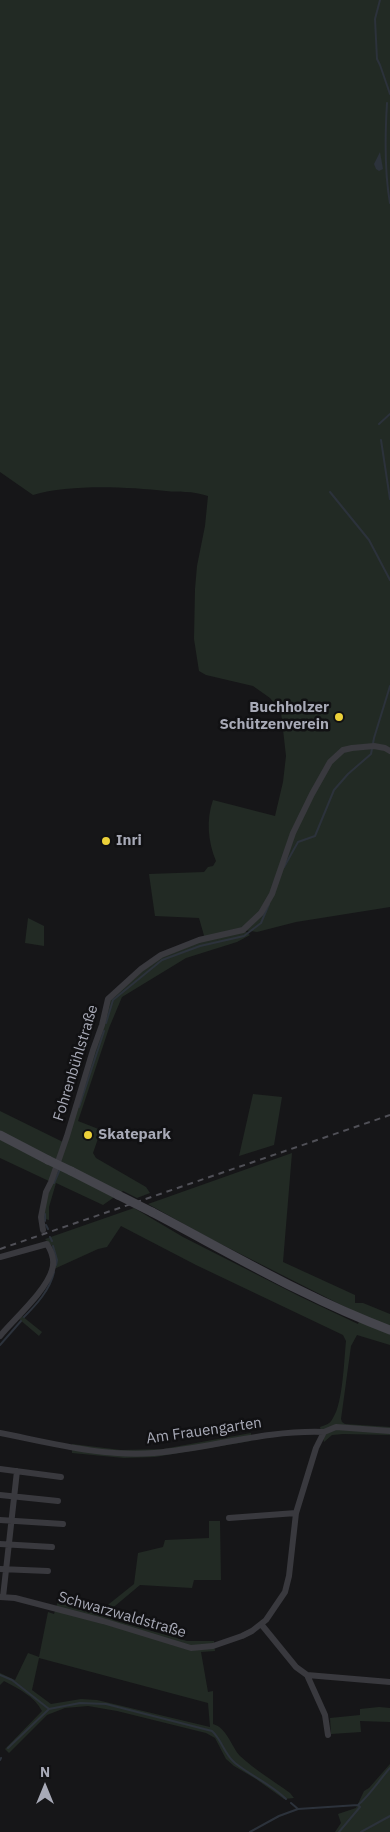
<!DOCTYPE html>
<meta charset="utf-8">
<style>
body{margin:0}
#map{position:relative;width:390px;height:1832px;overflow:hidden;background:#161618;font-family:"IBM Plex Sans",sans-serif}
canvas{display:block}
.north{position:absolute;left:20px;top:1762px;width:50px;height:50px;-webkit-text-stroke:4px #111113;paint-order:stroke;rotate:0deg;font-size:14px;font-weight:700;line-height:20px;text-align:center;color:#a8aab7}
.north::after{content:'';display:block;margin:auto;width:18px;height:22px;background:#a8aab7;clip-path:polygon(50% 0,100% 100%,50% 72%,0 100%)}
</style>
<div id="map">
<canvas width="390" height="1832"></canvas>
<div class="north">N</div>
</div>
<script>
const ctx = document.querySelector('canvas').getContext('2d');
ctx.lineJoin = 'round';
function paint(path, color) {
  ctx.fillStyle = color;
  ctx.fill(path, 'evenodd');
}
function trace(path, color, width, dash) {
  ctx.strokeStyle = color;
  ctx.lineWidth = width;
  ctx.lineCap = dash ? 'butt' : 'round';
  ctx.setLineDash(dash || []);
  ctx.stroke(path);
}
function write(font, color, halo, rows, align = 'center') {
  ctx.font = font + ' "IBM Plex Sans",sans-serif';
  ctx.lineWidth = 5;
  ctx.setLineDash([]);
  ctx.textBaseline = 'middle';
  ctx.strokeStyle = halo;
  ctx.fillStyle = color;
  for (const [text, x, y, turn = 0] of rows) {
    ctx.save();
    ctx.translate(x, y);
    ctx.rotate((+turn || 0) * Math.PI / 180);
    ctx.textAlign = isNaN(turn) ? turn : align;
    if (halo) ctx.strokeText(text, 0, 0);
    ctx.fillText(text, 0, 0);
    ctx.restore();
  }
}
paint(new Path2D(`
 M0,0h390v907l-94,15 -39,10 -13,-2 6,5 -13,7 -51,16 -64,39 -13,31 -31,93 23,9 -8,23 3,5 50,29 4,6 -13,5 -14,-7 -20,14 -47,-22 -7,24v13l-7,-2 9,-36 -51,-24v-47l65,32 45,-143 51,-45 44,-16 -6,-21 -44,-2 -6,-42 55,-2 4,-5 5,-1 3,-5c-8,-19 -10,-41 -3,-61l62,16 8,-34 3,-26 -5,-44 -11,-14 -17,-12 -47,-11 -7,-4 -5,-32 1,-50 2,-23 8,-40 3,-30c-7,-2 -15,-4 -23,-4 -6,-1 -12,0 -19,-1 -39,-4 -96,-7 -133,4l-33,-23z
 M28,918l16,8v20l-19,-3z
 M253,1094l29,3 -8,48 -35,11z
 M292,1153l-9,109 72,33v8h8l27,11v31l-33,-10 -6,11 -10,73 1,3 3,2 45,3v8l-47,-1 -11,1 -8,7 -4,-15c6,-2 10,-3 13,-9 10,-15 11,-58 13,-77l-3,-6 -147,-70 -75,-39 -14,21 -9,2 -44,20 -2,-23 -7,-7 89,-31 49,29 118,60 57,27 3,-9 -150,-76 -63,-35z
 M22,1316l20,16 -3,4 -20,-17z
 M251,1433v8l-96,16 -31,1 -52,-5v-9l49,6 42,-1z
 M209,1521h11l1,59h-27l-2,8 -52,-3 -31,26v5l4,4 74,21h27l1,10 -14,1 7,40 5,-1v33c14,4 18,22 27,32 15,14 34,25 50,37l4,5 -10,1 -28,-20 -22,-13 -8,-7 -11,-21 -9,-5 -89,-22 -29,-5 -23,2 -18,7 -38,38 -4,-4 37,-38c-8,-15 -23,-22 -38,-30l-4,4v-12l15,7 13,-27 11,4 9,-45 6,2 4,-13 41,11 35,-28 4,-31 25,-6 2,-7 44,-2zM39,1658l169,45 2,24 -113,-27 -16,-1 -30,5 -19,-14z
 M379,1707l11,1v14l-30,-1 1,11 -30,2 -1,-16 30,-3v-6z
 M390,1764v68h-55l6,-9 -3,-9 18,-6 8,-17 5,-3z`), '#222a24');
paint(new Path2D(`
 M380,152l3,17 -4,2 -3,-2 -2,-5z`), '#2c323b');
trace(new Path2D(`
 M380,0l-5,19 2,40 3,6 10,29
 M387,103c-2,33 -3,67 3,100
 M379,424l11,-10
 M381,440l9,59
 M330,492l39,48 21,40
 M284,867l14,-25 17,-6 19,-46 14,-16 23,-20 3,-16 16,-52
 M106,1023l7,-23 49,-40 38,-14 44,-10 17,-13 8,-19
 M79,1107l25,-76
 M54,1183l6,-14
 M45,1214v7
 M46,1225l2,4
 M50,1237l2,4
 M53,1246l4,14 -1,5
 M24,1317c12,-12 26,-27 30,-45
 M0,1345l21,-24
 M0,1675l12,5 37,29
 M8,1748l41,-39 31,-6 26,1 106,27c10,9 12,23 23,32 16,13 36,21 51,36
 M0,1760l1,-2
 M291,1803l7,6 60,-4c11,-9 22,-26 32,-37
 M250,1832l29,-16 19,-7
 M339,1832l21,-25 -2,-2
 M361,1832l29,-16`), '#2c323b', 2);
trace(new Path2D(`
 M43,1230l-2,-13 5,-25 5,-10 16,-46 26,-86 9,-25 6,-26 33,-30 20,-14 38,-15 44,-10 18,-17 11,-19 21,-61 19,-39 18,-32 13,-12 9,-2 22,-2 11,2 5,3
 M0,1257l47,-13c5,8 8,17 5,26 -6,21 -38,49 -52,66
 M0,1433c51,10 102,24 154,20 58,-5 110,-23 170,-21
 M0,1469l61,8
 M0,1495l58,6
 M229,1518l67,-5
 M0,1520l63,4
 M0,1544l52,3
 M0,1569l48,2
 M0,1597l15,1 88,23 88,27 22,-2 29,-10 10,-5 14,-11 19,-28 4,-16 7,-63 20,-65 8,-16 12,-5 54,4
 M3,1597l14,-126
 M261,1624l35,43 11,8 83,7
 M307,1675l18,40 3,20`), '#39393e', 6);
trace(new Path2D(`
 M0,1135l48,25
 M71,1171l47,24
 M152,1212c78,41 155,87 238,118`), '#45454c', 9);
trace(new Path2D(`
 M0,1249l390,-134`), '#505057', 2, [6, 5]);
trace(new Path2D(`
 M48,1160l23,11
 M118,1195l34,17`), '#45454c', 9);
for (const [x, y, r, color] of [
 [339,717,5,"#ecd139"],
 [106,841,5,"#ecd139"],
 [88,1135,5,"#ecd139"]
]) {
  const dot = new Path2D();
  dot.arc(x, y, r, 0, 2 * Math.PI);
  ctx.fillStyle = color;
  ctx.fill(dot);
  trace(dot, '#111113', 2);
}
write('bold 15px', '#a8aab7', '#111113', [
 ["Buchholzer",329,708,"right"],
 ["Schützenverein",329,725,"right"],
 ["Inri",116,841],
 ["Skatepark",98,1135]
], 'left');
write('15px', '#a8aab7', '#111113', [
 ["Fohrenbühlstraße",76,1063,-73],
 ["Am Frauengarten",204,1431,-8],
 ["Schwarzwaldstraße",122,1615,16]
]);
</script>
